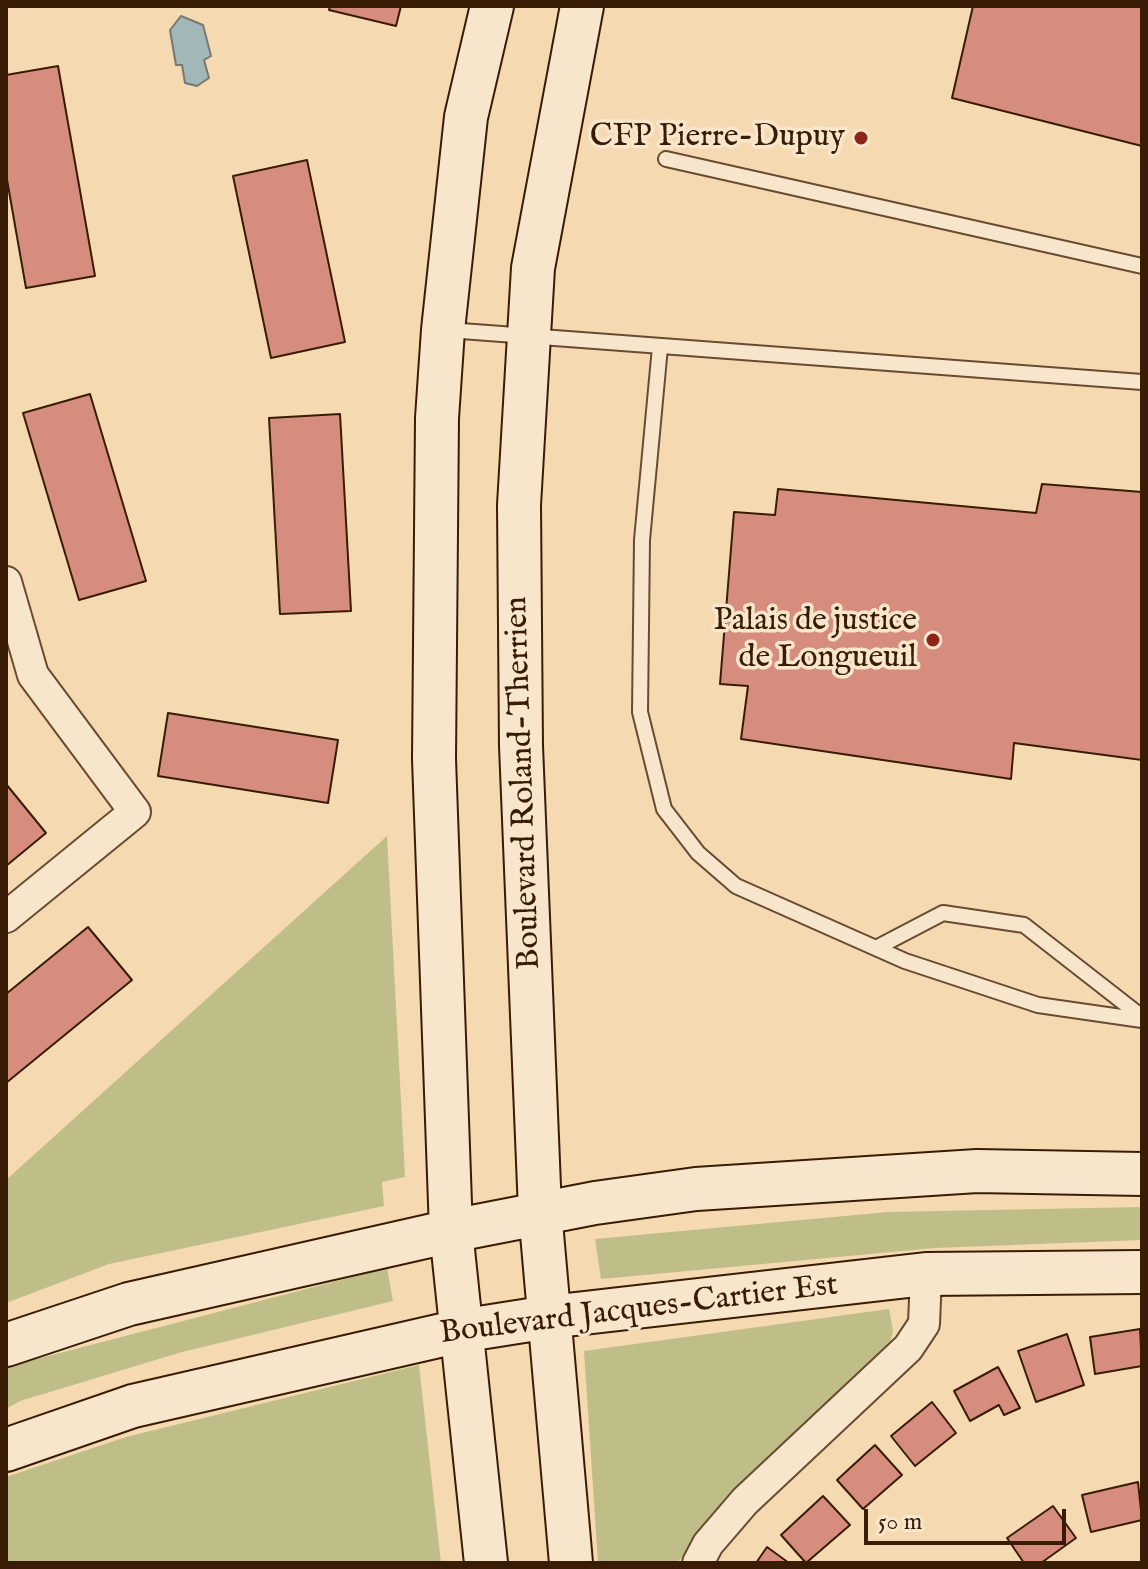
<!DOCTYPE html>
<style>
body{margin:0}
#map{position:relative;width:1148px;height:1569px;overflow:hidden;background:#f4d9b1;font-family:"IM FELL English",serif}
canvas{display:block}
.frame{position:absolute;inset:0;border:8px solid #391c06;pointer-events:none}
.scale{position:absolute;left:864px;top:1509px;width:202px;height:36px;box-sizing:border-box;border:4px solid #391c06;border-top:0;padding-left:10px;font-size:24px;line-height:28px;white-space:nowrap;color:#391c06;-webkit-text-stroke:6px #f8e6cc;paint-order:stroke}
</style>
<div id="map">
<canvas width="1148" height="1569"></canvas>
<div class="frame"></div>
<div class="scale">50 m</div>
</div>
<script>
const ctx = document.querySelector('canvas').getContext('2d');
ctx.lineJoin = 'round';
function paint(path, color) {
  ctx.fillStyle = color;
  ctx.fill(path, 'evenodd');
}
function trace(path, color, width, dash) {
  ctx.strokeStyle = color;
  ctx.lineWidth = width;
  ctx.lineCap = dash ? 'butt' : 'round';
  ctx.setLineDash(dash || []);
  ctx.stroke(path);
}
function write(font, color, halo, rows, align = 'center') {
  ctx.font = font + ' "IM FELL English",serif';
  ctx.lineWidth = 7;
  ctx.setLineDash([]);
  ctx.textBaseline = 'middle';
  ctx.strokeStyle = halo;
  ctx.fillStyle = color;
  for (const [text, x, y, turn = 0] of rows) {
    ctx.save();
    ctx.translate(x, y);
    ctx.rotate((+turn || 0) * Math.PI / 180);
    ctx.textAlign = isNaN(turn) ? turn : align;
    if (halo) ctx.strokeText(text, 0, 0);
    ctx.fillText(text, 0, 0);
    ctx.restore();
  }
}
paint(new Path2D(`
 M387,836l18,341 -23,5 2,24 -275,58 -103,39v-123z
 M1142,1207v33l-207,8 -334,31 -6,-40 293,-27z
 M387,1268l6,33 -211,51 -162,49 -14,8v-42z
 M889,1309l4,22 -4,16 -171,165 -41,51h-79l-14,-212z
 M419,1365l22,198h-435v-86l120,-40z`), '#c0be88');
const water = new Path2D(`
 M181,16l22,9 8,31 -7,4 5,18 -12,8 -12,-3 -3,-18h-6l-6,-35z`);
paint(water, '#a2b7b8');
trace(water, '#787971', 2);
const building = new Path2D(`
 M330,6h71l-5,20 -67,-16z
 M973,6h169v140l-190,-48z
 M58,66l37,210 -69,12 -20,-114v-99z
 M307,160l38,182 -74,16 -38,-182z
 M90,394l56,187 -67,19 -56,-187z
 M340,414l11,197 -71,3 -11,-196z
 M1042,484l100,8v268l-128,-17 -3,36 -270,-40 7,-53 -28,-2 14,-172 41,3 3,-26 258,24z
 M168,713l170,27 -10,63 -170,-27z
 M6,784l40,49 -40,33z
 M88,927l44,53 -126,103v-89z
 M1140,1329l2,37 -47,8 -5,-37z
 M1067,1334l17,51 -48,17 -18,-51z
 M998,1367l22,41 -16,7 -5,-10 -29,16 -16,-30z
 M932,1402l24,31 -41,33 -24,-30z
 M875,1445l27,30 -39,34 -26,-29z
 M1138,1482l4,38 -51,12 -9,-37z
 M823,1496l27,29 -44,38 -25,-28z
 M1053,1506l23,32 -35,25h-17l-17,-25z
 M767,1547l22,16h-33z`);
paint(building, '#d68d7e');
trace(building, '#391c06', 2);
const lane = new Path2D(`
 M666,159l476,107
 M448,330l694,52
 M660,347l-18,193 -2,172 24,97 34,44 38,33 169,75 133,44 104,15
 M876,948l67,-35 81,12 118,92`);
const street = new Path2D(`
 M6,582l27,93 102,137 -129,105
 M698,1563l10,-19 37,-43 163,-153 16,-24 2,-50`);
const secondary = new Path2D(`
 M6,1345l123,-41 322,-73 144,-28 101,-14 281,-18 165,3
 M6,1450l127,-44 327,-75 89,-14 377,-43 216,-2
 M486,1563l-35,-332 -17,-472 3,-341 6,-88 23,-213 26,-111
 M571,1563l-31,-352 -19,-465 -2,-241 14,-237 49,-262`);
trace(lane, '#684b31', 18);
trace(street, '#684b31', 34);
trace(secondary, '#391c06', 46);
trace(lane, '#f8e6cc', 14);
trace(street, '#f8e6cc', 30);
trace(secondary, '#f8e6cc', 42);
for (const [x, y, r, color] of [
 [861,138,8,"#8f2418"],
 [933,640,8,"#8f2418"]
]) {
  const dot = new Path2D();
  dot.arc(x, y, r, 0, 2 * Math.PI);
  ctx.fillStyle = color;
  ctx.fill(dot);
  trace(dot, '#f8e6cc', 3);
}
write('32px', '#391c06', '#f8e6cc', [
 ["CFP Pierre-Dupuy",845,138],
 ["Palais de justice",917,622],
 ["de Longueuil",917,659]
], 'right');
write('32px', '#391c06', '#f8e6cc', [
 ["Boulevard Roland-Therrien",525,783,-92],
 ["Boulevard Jacques-Cartier Est",639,1311,-7]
]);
</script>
